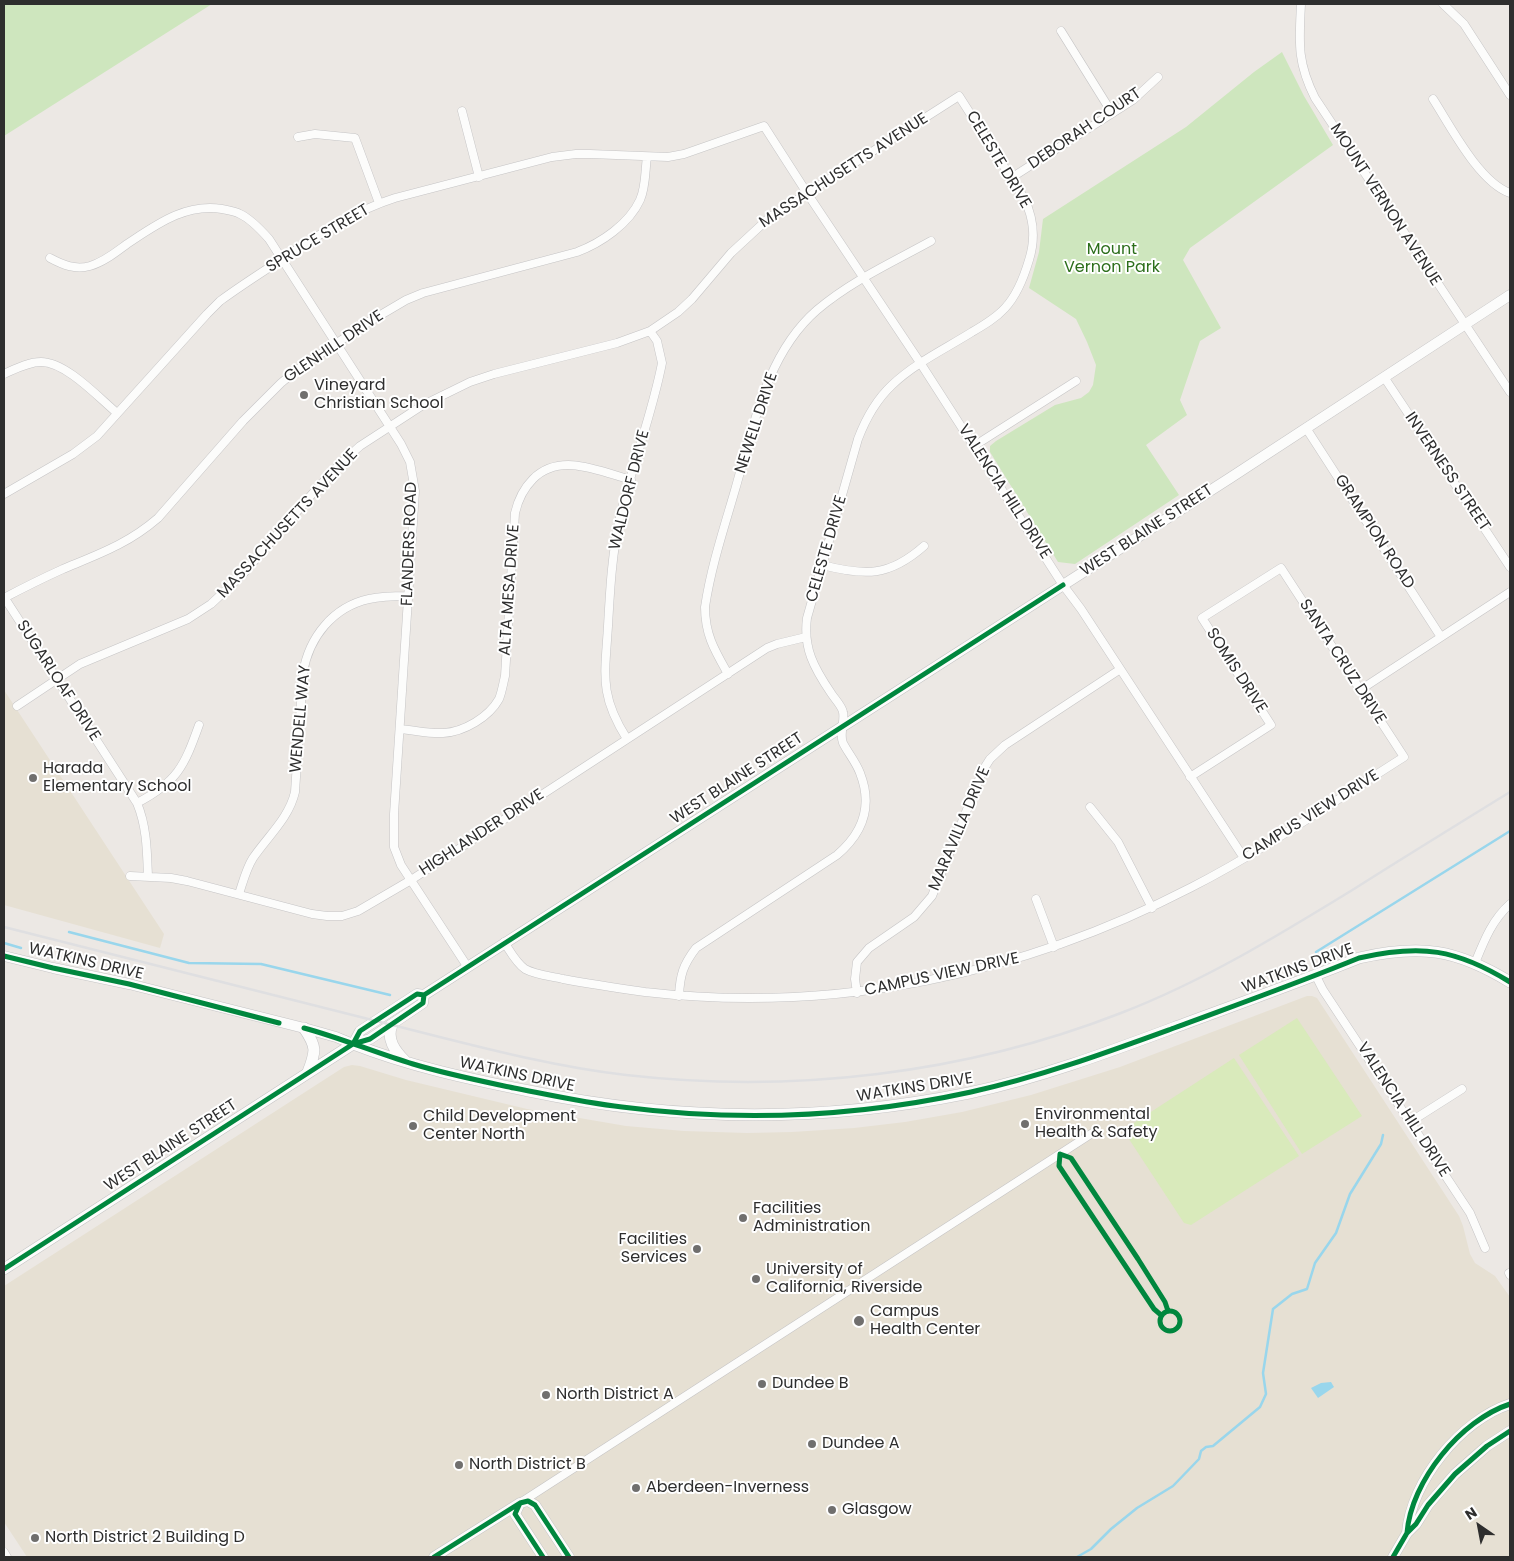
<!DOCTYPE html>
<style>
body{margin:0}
#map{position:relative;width:1514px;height:1561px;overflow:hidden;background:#ece8e4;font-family:Poppins,sans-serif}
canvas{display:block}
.frame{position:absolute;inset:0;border:5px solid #2e2e2e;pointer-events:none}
.north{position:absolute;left:1454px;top:1501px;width:50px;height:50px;-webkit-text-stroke:4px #fff;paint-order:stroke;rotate:327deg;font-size:14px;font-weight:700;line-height:20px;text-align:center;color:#2e2e2e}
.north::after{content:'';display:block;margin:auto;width:18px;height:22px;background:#2e2e2e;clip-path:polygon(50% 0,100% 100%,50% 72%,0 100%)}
</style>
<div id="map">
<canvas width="1514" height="1561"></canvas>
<div class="frame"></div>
<div class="north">N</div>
</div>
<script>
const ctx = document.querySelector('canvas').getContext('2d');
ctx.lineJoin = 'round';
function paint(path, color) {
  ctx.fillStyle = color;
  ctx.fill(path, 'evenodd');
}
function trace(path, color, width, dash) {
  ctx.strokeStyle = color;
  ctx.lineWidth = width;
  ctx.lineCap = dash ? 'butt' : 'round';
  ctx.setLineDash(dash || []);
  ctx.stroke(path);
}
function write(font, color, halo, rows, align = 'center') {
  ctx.font = font + ' Poppins,sans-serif';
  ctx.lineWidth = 4;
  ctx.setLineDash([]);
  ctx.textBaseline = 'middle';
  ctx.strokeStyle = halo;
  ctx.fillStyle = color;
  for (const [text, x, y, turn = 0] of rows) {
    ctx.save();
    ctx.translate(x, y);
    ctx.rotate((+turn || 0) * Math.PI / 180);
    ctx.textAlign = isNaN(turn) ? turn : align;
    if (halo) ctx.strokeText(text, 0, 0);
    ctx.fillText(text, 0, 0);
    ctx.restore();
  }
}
paint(new Path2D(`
 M4,690l160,244 -4,14 -156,-43z
 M1307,996h5l5,2 142,218 4,10 7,28 5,9 20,13 15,21v260h-1483l-23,-35v-236l340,-219 8,-2 8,1 46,14 121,29 99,17 58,5 63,2 45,-1 62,-4 51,-6 57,-10 69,-17 89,-28z`), '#e6e0d3');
paint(new Path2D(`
 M4,4h208l-208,132z
 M1282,52l22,44 29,49 -143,103 -7,12 38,68 -21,13 -20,59 7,15 -41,30 33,50 -104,69 -17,-2 -68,-110v-6l6,-5 59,-36 26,-7 8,-6 4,-7 3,-20 -9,-23 -11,-23 -47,-31 10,-36 4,-33 143,-92 68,-55z`), '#cee6be');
paint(new Path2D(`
 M1297,1018l65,98 -60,38 -63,-99z
 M1234,1058l65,98 -108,69 -7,-2 -61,-93z`), '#d9eabb');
paint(new Path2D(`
 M1331,1382l3,5 -16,11 -7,-10 10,-5z`), '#99d6ec');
trace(new Path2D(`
 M69,932l120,31 72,1 129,31
 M4,943l17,5
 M1316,952l194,-121
 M1077,1557l14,-8 20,-20 26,-21 36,-22 26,-27 2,-8 5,-4 7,-1 47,-39 6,-13 -3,-21 10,-64 19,-15 15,-5 8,-26 21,-30 14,-39 31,-50 2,-9`), '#99d6ec', 2.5);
const minor = new Path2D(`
 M1301,4c-2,39 -4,58 14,94l195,294
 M1443,4l21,20 46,71
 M1061,31l51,82
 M1433,99c18,28 46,83 77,94
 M462,111l17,66
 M298,137l17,-3 40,4 24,65
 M1011,178l122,-78 25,-23
 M50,258c13,7 25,12 40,8 14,-4 26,-14 37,-22 29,-19 58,-41 95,-35 6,1 13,2 18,5 11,5 21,16 29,25l132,205 9,18 5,29 -21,323v33l7,18 66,101
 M4,374c11,-5 24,-12 37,-12 25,0 57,35 76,51
 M1384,377l126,190
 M1306,428l135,209
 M974,446l102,-65
 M4,494l69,-40 24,-18 110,-122 13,-13c23,-17 47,-32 70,-47 33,-22 67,-44 105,-56l157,-41 24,-3h14l78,3 16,-3 80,-28 43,67 114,171 142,221 18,24 163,249
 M822,565c43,11 67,12 102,-19
 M4,597l133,206c10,24 10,49 11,74
 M4,598c19,-10 39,-20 59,-29 36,-15 65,-25 95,-51l85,-97 38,-38 17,-14 69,-46 39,-23 17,-7 154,-41c24,-9 52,-28 63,-52 6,-13 5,-30 7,-43
 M728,674c-13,-23 -23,-39 -23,-67 6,-40 19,-79 30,-117 18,-62 31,-136 82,-180 34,-29 76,-48 114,-69
 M1360,690l150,-98
 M17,706l63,-42 108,-45 23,-15 32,-30 70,-81 27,-29 20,-18 63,-41 47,-23 24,-8 123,-31 33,-12 28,-19 14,-13 39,-46 39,-36 189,-121 65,102c10,21 12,40 5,62 -5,17 -12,35 -24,48 -9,10 -21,17 -33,24 -27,17 -57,31 -80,53 -16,15 -26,33 -34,54l-51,179c-4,30 7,50 24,75 3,5 11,13 12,19 2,10 -4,22 0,31 5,10 13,19 17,30 13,33 3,60 -23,82l-141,93c-13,17 -16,27 -17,48
 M400,729c14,1 29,5 43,4 21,-1 46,-16 56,-34 3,-7 4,-15 6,-23l10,-163c3,-13 8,-24 18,-34 27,-27 66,-8 98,1
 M627,739c-28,-44 -22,-64 -19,-113 2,-36 4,-73 12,-109 12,-52 32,-102 42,-154l-5,-22 -7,-10
 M137,803c40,-21 47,-36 62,-78
 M1090,807l28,35 34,66
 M130,876l41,2 16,3 125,33 15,2h15l16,-5 53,-31 356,-232 10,-4 29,-7
 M239,894c4,-12 7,-25 14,-36 15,-22 36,-40 42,-66l8,-119c6,-36 30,-66 66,-74 13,-3 26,-3 39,-3
 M1036,899l18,48
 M504,942c6,9 12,21 21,27 11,6 26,7 38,10 27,5 54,9 82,13 190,22 377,-17 547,-105 74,-38 142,-86 212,-130l-123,-189 -79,50 69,107 -81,52
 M1475,963c9,-22 17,-43 35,-59
 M1316,976l7,14 147,223 15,35
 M857,993l-2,-14 2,-17 12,-14 45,-31 18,-21 51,-126 7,-11 15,-14 114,-75
 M1410,1122l52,-33
 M1509,1273l1,2
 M523,1501l571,-369
 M4,1552l3,5`);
const tertiary = new Path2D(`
 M4,956l49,12 76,16 175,44 32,9 17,7
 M353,1044l7,-13 57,-37 7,1 806,-517 280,-183
 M353,1044l17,-5 53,-36 1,-8
 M520,1503l-5,11 28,43
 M1407,1533c4,-52 54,-113 103,-129
 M434,1557l86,-54 8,-2 7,4 34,52
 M1393,1557l14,-24 9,-9 12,-19 27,-31 32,-28 23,-15`);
const secondary = new Path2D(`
 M392,1025c-6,14 3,26 13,36
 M304,1028c13,19 12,23 4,44
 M4,1269l349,-225c56,22 116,35 176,47 148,31 292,32 440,2 70,-15 137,-40 204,-65 62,-23 124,-45 186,-70 62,-14 97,-9 151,24`);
trace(minor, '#c5c4c5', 9);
trace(tertiary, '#c5c4c5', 11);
trace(secondary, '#c5c4c5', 12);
trace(minor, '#fcfcfb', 8);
trace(tertiary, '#fcfcfb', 10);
trace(secondary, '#fcfcfb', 11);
trace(new Path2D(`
 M4,927c129,32 258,66 388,98 77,19 155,41 234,50 167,19 339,-1 495,-62 83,-32 158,-78 233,-124 52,-33 104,-65 156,-97`), '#dfdfe1', 2.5);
trace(new Path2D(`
 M4,956l49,12 76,16 150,39
 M304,1028c37,10 72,25 109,36 33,10 68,17 101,24 36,7 72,15 108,19 116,15 235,10 349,-15 69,-15 137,-40 203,-64 62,-23 124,-45 185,-70 62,-14 97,-9 151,24
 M353,1044l7,-13 57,-37 7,1 639,-410
 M4,1269l349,-225 17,-5 53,-36 1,-8
 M1160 1321a10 10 0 1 1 20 0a10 10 0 1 1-20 0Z
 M1161,1315l-7,-6 -95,-143 1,-12 11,4 67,101 27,43 3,9
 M520,1503l-5,11 28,43
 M1407,1533c4,-52 54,-113 103,-129
 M434,1557l86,-54 8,-2 7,4 34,52
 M1393,1557l14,-24 9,-9 12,-19 27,-31 32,-28 23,-15`), '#00873e', 5);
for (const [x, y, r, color] of [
 [304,395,5,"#706f6e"],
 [33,778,5,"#706f6e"],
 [1025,1124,5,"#706f6e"],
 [413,1126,5,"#706f6e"],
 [743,1218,5,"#706f6e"],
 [697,1249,5,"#706f6e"],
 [756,1279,5,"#706f6e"],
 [859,1321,6,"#706f6e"],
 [762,1384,5,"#706f6e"],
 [546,1395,5,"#706f6e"],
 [812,1444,5,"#706f6e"],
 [459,1465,5,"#706f6e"],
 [636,1488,5,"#706f6e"],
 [832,1510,5,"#706f6e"],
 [35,1538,5,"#706f6e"]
]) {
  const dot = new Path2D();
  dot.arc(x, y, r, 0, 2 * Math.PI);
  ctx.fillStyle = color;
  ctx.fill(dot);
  trace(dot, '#fff', 2);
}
write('16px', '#2e2e2e', '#fff', [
 ["DEBORAH COURT",1085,129,-34],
 ["CELESTE DRIVE",998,160,59],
 ["MASSACHUSETTS AVENUE",844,171,-33],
 ["MOUNT VERNON AVENUE",1385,205,57],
 ["SPRUCE STREET",318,239,-31],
 ["GLENHILL DRIVE",334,347,-34],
 ["NEWELL DRIVE",757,423,-72],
 ["INVERNESS STREET",1447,472,56],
 ["WALDORF DRIVE",630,490,-76],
 ["VALENCIA HILL DRIVE",1004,492,57],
 ["MASSACHUSETTS AVENUE",288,524,-47],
 ["WEST BLAINE STREET",1147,531,-33],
 ["GRAMPION ROAD",1374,532,57],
 ["FLANDERS ROAD",410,544,-88],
 ["CELESTE DRIVE",827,549,-74],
 ["ALTA MESA DRIVE",510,590,-86],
 ["SANTA CRUZ DRIVE",1342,662,57],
 ["SOMIS DRIVE",1236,671,57],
 ["SUGARLOAF DRIVE",58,681,57],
 ["WENDELL WAY",301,719,-85],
 ["WEST BLAINE STREET",737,779,-33],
 ["CAMPUS VIEW DRIVE",1311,816,-32],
 ["MARAVILLA DRIVE",960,829,-67],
 ["HIGHLANDER DRIVE",482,833,-33],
 ["WATKINS DRIVE",86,962,13],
 ["WATKINS DRIVE",1298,969,-20],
 ["CAMPUS VIEW DRIVE",942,975,-12],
 ["WATKINS DRIVE",517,1075,12],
 ["WATKINS DRIVE",915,1088,-9],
 ["VALENCIA HILL DRIVE",1403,1110,57],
 ["WEST BLAINE STREET",171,1146,-33]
]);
write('16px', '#2c6e1b', '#fff', [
 ["Mount",1112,250],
 ["Vernon Park",1112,268]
]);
write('16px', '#2e2e2e', '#fff', [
 ["Vineyard",314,386],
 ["Christian School",314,404],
 ["Harada",43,769],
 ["Elementary School",43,787],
 ["Environmental",1035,1115],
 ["Health & Safety",1035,1133],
 ["Child Development",423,1117],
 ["Center North",423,1135],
 ["Facilities",753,1209],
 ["Administration",753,1227],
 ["Facilities",687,1240,"right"],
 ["Services",687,1258,"right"],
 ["University of",766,1270],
 ["California, Riverside",766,1288],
 ["Campus",870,1312],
 ["Health Center",870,1330],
 ["Dundee B",772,1384],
 ["North District A",556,1395],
 ["Dundee A",822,1444],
 ["North District B",469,1465],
 ["Aberdeen-Inverness",646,1488],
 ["Glasgow",842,1510],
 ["North District 2 Building D",45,1538]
], 'left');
</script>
